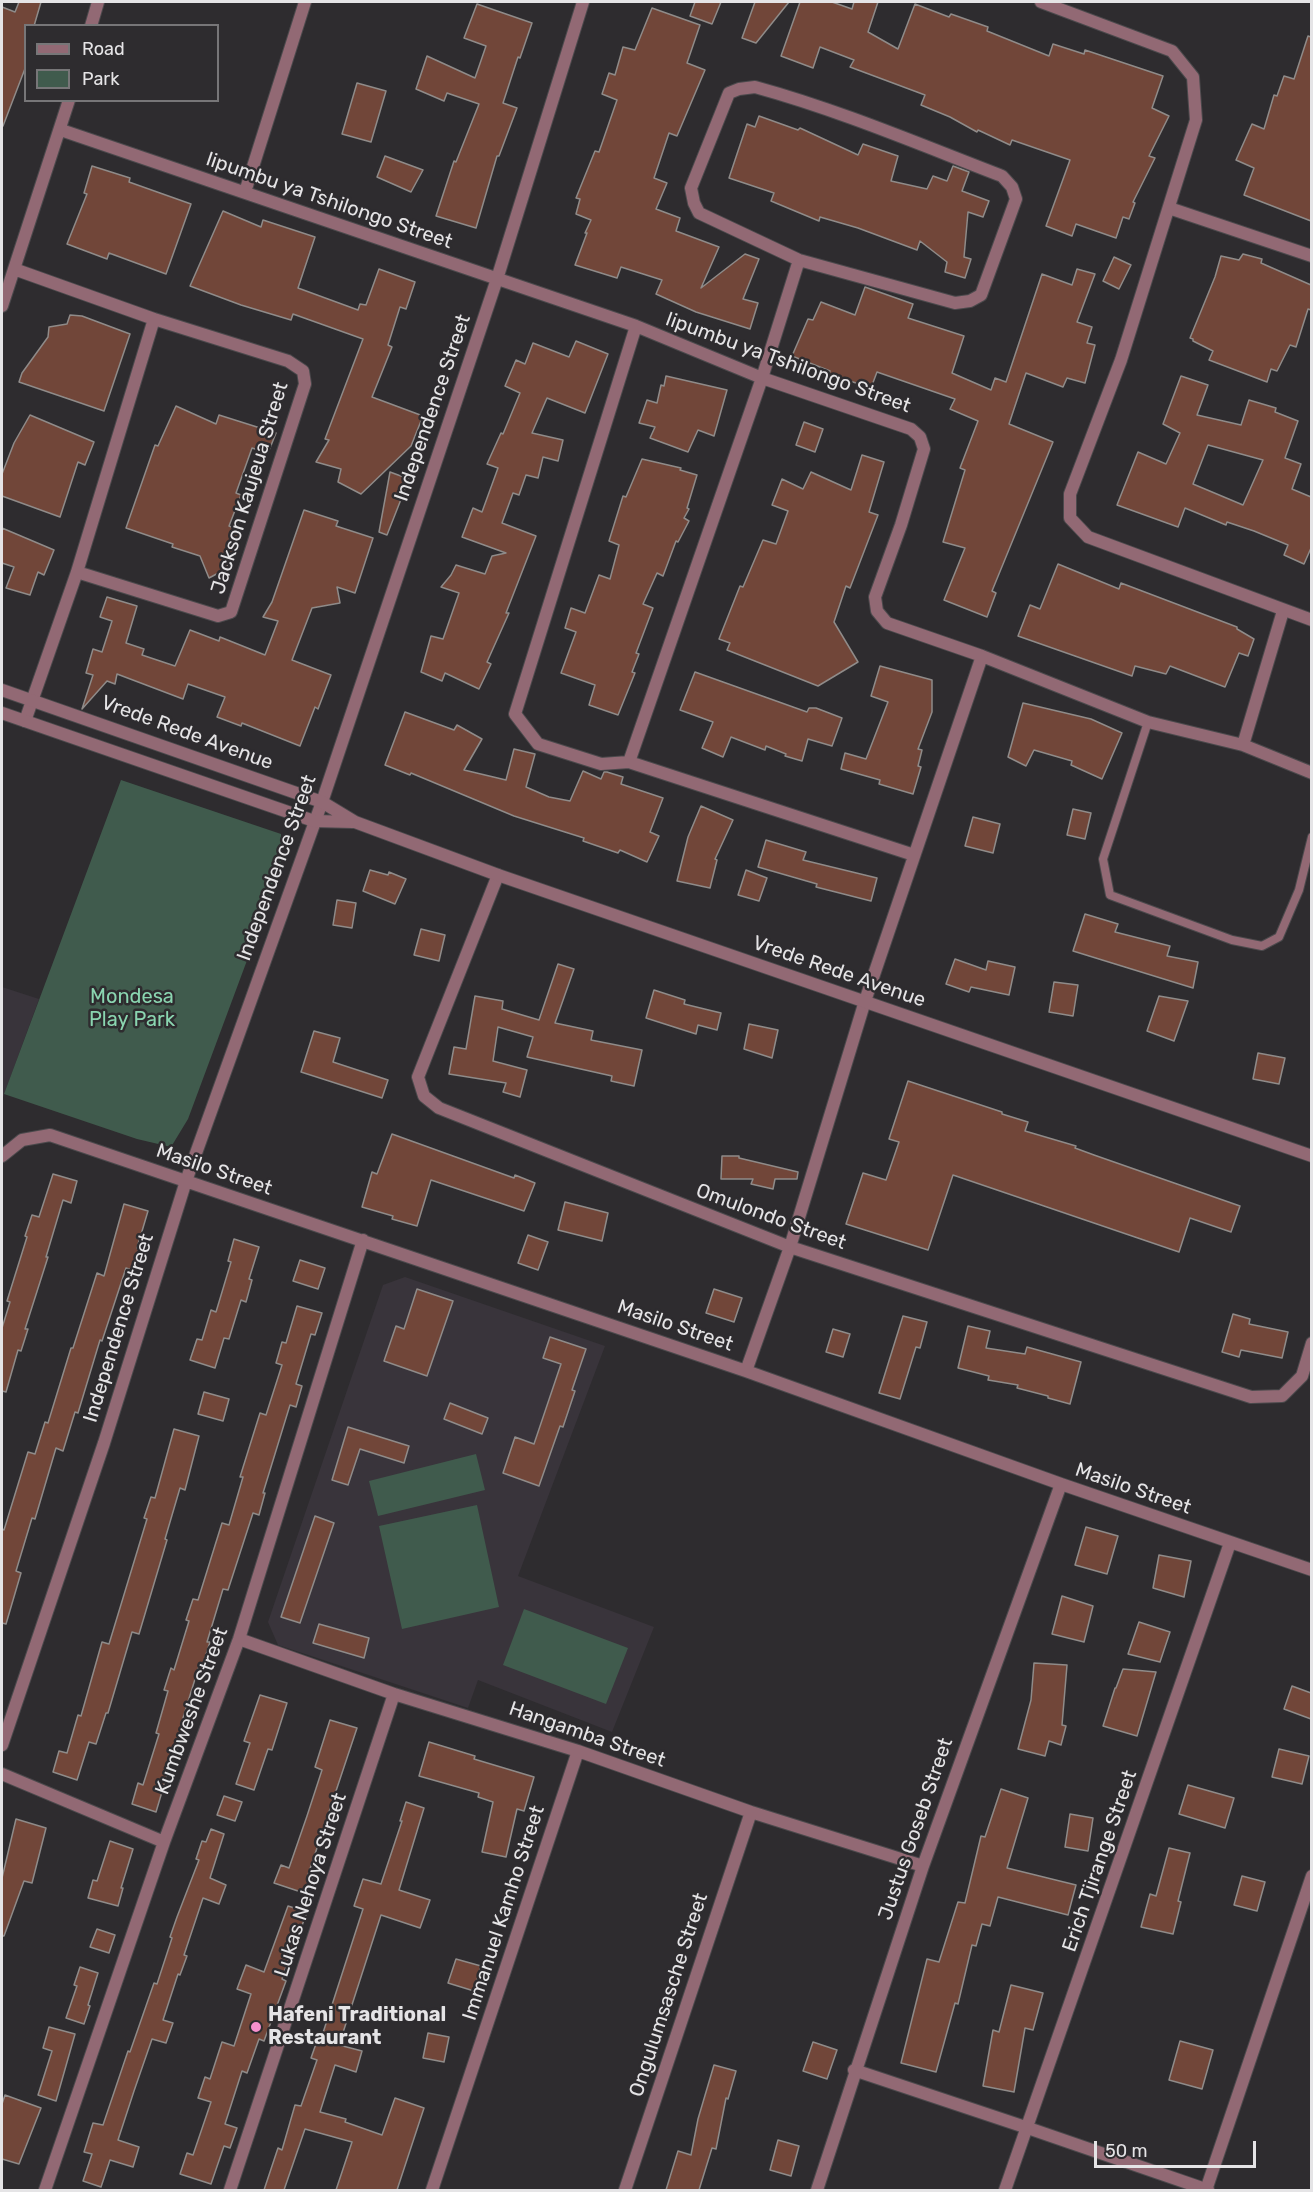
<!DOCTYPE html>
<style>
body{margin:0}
#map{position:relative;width:1313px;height:2192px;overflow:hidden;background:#2e2c2f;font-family:Rubik,sans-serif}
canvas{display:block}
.frame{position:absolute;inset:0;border:3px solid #e5e4e6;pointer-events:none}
.legend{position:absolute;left:24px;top:24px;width:195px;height:78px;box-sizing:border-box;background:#2e2c2f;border:2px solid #777678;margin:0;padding:8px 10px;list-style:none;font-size:18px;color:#e5e4e6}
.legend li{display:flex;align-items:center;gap:12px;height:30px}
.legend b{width:30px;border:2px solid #777678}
.scale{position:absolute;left:1094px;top:2141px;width:162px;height:27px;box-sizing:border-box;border:3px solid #e5e4e6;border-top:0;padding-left:8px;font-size:18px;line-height:21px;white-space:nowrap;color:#e5e4e6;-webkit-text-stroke:4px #2e2c2f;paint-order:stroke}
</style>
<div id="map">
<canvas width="1313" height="2192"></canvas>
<div class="frame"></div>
<ul class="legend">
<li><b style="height:8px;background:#926974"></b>Road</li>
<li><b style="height:16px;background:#405b4d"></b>Park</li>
</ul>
<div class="scale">50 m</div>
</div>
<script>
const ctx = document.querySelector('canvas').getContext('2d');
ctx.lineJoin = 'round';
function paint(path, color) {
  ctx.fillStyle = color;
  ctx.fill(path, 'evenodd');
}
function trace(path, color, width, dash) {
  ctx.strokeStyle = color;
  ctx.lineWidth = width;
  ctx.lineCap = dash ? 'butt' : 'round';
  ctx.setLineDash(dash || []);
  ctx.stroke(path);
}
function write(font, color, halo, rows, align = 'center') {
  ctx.font = font + ' Rubik,sans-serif';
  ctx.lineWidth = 5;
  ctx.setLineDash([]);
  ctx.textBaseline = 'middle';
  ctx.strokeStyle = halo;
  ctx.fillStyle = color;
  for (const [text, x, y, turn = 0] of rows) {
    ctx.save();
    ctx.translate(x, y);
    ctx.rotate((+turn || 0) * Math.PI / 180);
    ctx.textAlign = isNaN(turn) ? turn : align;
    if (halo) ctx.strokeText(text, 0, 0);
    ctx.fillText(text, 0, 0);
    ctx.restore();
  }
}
paint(new Path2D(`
 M2,987l37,12 -37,101z
 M405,1277l200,69 -87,230 136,51 -42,105 -134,-52 -10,28 -190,-63 -10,-23 115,-337z`), '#39343b');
paint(new Path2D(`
 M121,780l160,54v35l-93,250 -17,28 -34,-8 -133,-45z
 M476,1454l9,36 -107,26 -9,-35z
 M477,1505l22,102 -97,22 -23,-103z
 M524,1609l104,39 -22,56 -103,-39z`), '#405b4d');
const building = new Path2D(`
 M19,2h22l-7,24h-8v40l-23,60 -1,-1v-118l13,5z
 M695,2h26l-9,22 -22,-8z
 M755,2h34l-33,41 -14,-5z
 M800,2h32l20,7 2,-7h24l-10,30 30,17 17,-45 34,13 2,-3 37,13 -1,4 62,25 4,-12 31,10 1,-4 78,26 -11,32 17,8 -20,40 6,2 -22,44 2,1 -6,16 -6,-2 -7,21 -40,-14 -4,12 -26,-10 24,-66 -58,-20 -2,5 -32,-15 -1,2 -27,-15 -29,-12 4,-10 -75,-28 4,-7 -34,-13 -7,21 -32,-12z
 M477,4l55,19 -12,35 -2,-1 -15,46 14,5 -18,48h-2l-21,72 -40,-12 18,-55 2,1 23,-58 -32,-11 -3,8 -28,-12 11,-33 48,22 11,-32 -22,-8z
 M652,8l48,17 -13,38 18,7 -28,66 -8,-3 -15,45 13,5 -11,26 24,9 -4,13 43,16 -18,41 44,-34 14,5 -16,40 15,4 -8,26 -54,-17 -40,-18 6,-14 -41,-13 -4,11 -42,-13 12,-32h-2l6,-13 -15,-6 4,-15 -4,-1 19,-47 4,1 18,-52 -15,-6 7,-21 6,2 8,-28 12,3z
 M1308,36l3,1v184l-67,-26 10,-27 -18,-8 16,-36 12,5 10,-34 3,1 7,-20 10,3z
 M357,83l29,8 -15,51 -29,-8z
 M759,116l39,14 2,-2 58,27 5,-11 35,12 -7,25 36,8 6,-13 14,5 6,-15 16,6 -7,19 27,10 -6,16 -15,-5 -4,45 7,2 -6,19 -20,-6 2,-10 -27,-21 -3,9 -59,-22 -38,-11 -1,4 -48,-20 3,-8 -45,-15 18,-54 8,3z
 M385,156l38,14 -12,22 -34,-15z
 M92,166l38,12 -1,4 62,22 -25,70 -57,-21 -2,6 -40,-15 20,-50 -3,-1z
 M223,211l38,16 2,-7 52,17 -17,51 60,22 2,-6 6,1 13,-36 36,13 -9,27 -6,-2 -12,38 4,2 -20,50 51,19 -12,30 -50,48 -23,-12 3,-13 -25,-7 13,-22 -4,-1 38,-100 -70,-25 -2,6 -50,-15 -51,-19z
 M1243,254l19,5 -1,4 50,22v25l-3,-1 -12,38 -6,-2 -13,26 -6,-2 -4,13 -58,-22 4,-9 -20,-10v-2l-3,-1 25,-61 6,-21 18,4z
 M1114,257l17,8 -12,24 -16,-8z
 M1077,269l18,5 -18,48 15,5 -5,16 8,2 -10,38 -18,-5 -4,9 -37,-14 -17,51 44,18 -61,149 4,2 -9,24 -43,-17 21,-52 -22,-6 22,-72 -5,-2 18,-47 -28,-12 5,-10 -78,-27 -6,16 -42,-14 1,-3 -38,-15 16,-37 5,1 8,-18 34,13 10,-28 48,17 -5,14 56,18 -12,37 39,17 4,-12 11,4 36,-108 30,11z
 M70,315l12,1 48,18 -26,77 -85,-29 3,-9 26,-36 1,-10 18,-3z
 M576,341l32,13 -23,59 -38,-15 -15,35 31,7 -5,21 -15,-4 -5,21 -12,-3 -7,20 -6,-2 -11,30 34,13 -30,77h3l-22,49 4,2 -12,25 -34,-16 -3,8 -21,-9 10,-36 12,3 16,-46 -18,-6 10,-12 5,-10 29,9 7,-18 14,-3 -44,-16 11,-29 9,4 16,-44 -11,-4 14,-31 2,1 17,-41 -15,-7 11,-26 9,4 8,-21 36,14z
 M666,376l61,14 -13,46 -16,-6 -10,22 -38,-14 5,-11 -16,-4 8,-23 10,3 4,-18 3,1z
 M1181,376l27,9 -11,30 44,10 8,-25 27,8 -1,4 23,9 -13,37 16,6 -9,25 19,8v51l-7,16 -20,-9 4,-10 -34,-14 -27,-9 -1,3 -41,-17 -7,19 -61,-22 21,-53 28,12 14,-31 -17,-9zM1208,445l55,15 -20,45 -50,-21z
 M176,406l40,18 3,-9 57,18 -8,20 -16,-5 -16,45 5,2 -12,31 12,5 -15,38 -17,9 -9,-22 -28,-9 1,-3 -47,-16 29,-83 3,1z
 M30,415l64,27 -9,23 -7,-3 -18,55 -58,-21v-22l12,-31z
 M804,422l19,7 -8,23 -19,-7z
 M862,455l22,7 -15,50 9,3 -28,73 -4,-2 -12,36 24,40 -40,24 -91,-36 3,-7 -11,-4 21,-53 3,1 20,-47 13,4 12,-33 -16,-6 10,-26 21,10 8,-17 40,18z
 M642,459l39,9 -1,2 17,5 -10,33 2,1 -5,9 5,3 -11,21 -2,-1 -13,35 -6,-3 -14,31 10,4 -17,45 3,1 -7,18 3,1 -17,42 -29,-10 6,-20 -34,-12 15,-41 -11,-4 6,-20 14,5 14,-38 11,4 9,-34 -10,-4 14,-45 3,1z
 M390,472l19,7 -22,56 -8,-3z
 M304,510l34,11 -2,5 37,12 -18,55 -18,-6 3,16 -28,5 -20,52 39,15 -13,34 -3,-2 -15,39 -58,-23 -1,3 -24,-9 8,-20 -37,-13 -5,15 -66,-25 -2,10 -8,-3 -25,28 11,-34 -7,-2 7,-24 9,3 10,-31 -12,-4 7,-20 30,9 -11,37 18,6 -2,6 33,11 15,-36 29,11 1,-4 45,18 13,-34 -15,-4 9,-15z
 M2,528l52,22 -10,25 -6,-3 -8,23 -24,-7 8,-21 -12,-4z
 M1058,564l61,25 2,-6 116,44v2l17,10 -6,17 -9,-3 -14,34 -55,-21 -4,8 -31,-8 -3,10 -114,-40 12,-31 10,4z
 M880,666l52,14v32l-14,37 4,1 -4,16 3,1 -8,27 -34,-10 1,-4 -39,-11 4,-16 21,6 22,-57 -17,-6z
 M695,672l112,40 2,-4h7l26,10 -10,28 -24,-7 -6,22 -17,-5 1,-2 -20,-8 -1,4 -34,-13 -8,20 -21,-9 11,-26 -33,-12z
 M1023,703l68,16 31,14 -20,46 -31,-14 1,-4 -38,-11 -8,16 -18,-9z
 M405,712l49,18 3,-5 25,14 -18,31 42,10 8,-31 21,5 -9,33 23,10 21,4 13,-30 18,8 3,-7h3l16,5 -2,7 42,14 -13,34 9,4 -12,26 -27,-12 -2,3 -35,-12 1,-3 -70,-22 -103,-43 -1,2 -25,-10z
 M701,806l32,14 -18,39 2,1 -7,28 -33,-7 11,-44z
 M1073,809l18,4 -6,26 -18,-4z
 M973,817l27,7 -7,29 -28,-7z
 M766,840l40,12 -3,8 74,18 -6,23 -55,-14 1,-3 -59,-17z
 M370,870l18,5 1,-3 17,7 -11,25 -32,-13z
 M746,870l21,8 -8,23 -21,-6z
 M337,900l19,3 -4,25 -19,-3z
 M1085,914l33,10 -3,8 55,14 -3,10 31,6 -5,26 -120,-37z
 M421,929l24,6 -6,26 -25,-6z
 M955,959l31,11 2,-9 27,6 -6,28 -38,-8 -2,5 -23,-8z
 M558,964l16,5 -19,54 38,8 -2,9 51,10 -8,36 -23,-5 1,-5 -85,-19 6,-20 -35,-10 -5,34 34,9 -7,27 -17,-5 3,-9 -57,-9 5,-27 12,2 9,-53 28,5 -1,8 37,11z
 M1054,982l24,3 -5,31 -24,-4z
 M654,990l31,10 -1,4 37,9 -4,17 -19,-5 -2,9 -50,-16z
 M1159,996l29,5 -14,40 -27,-10z
 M749,1024l29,6 -6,28 -28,-9z
 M314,1031l26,7 -7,24 55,18 -6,18 -81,-26z
 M1258,1053l27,5 -6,26 -26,-5z
 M908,1081l94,31v2l26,8 -3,9 51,15 -1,2 19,7 146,51 -9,26 -41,-14 -11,34 -226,-77 -25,75 -82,-26 17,-51 23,7 13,-38 -10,-3z
 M392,1134l122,44 1,-3 20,8 -11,28 -93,-31 -14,46 -25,-7 1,-3 -31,-9 10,-35 5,2z
 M722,1156h17v2l59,14 -1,7h-22l-2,10 -22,-5 2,-5h-32z
 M53,1174l24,7 -6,22 -8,-3 -17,57h2l-23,72h3l-7,22 -3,-1 -12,42 -4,-1v-63l8,-26 -3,-1 20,-64 -2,-1 7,-21 7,2z
 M565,1202l43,11 -6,28 -44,-11z
 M124,1204l24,7 -11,37 2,1 -7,21 -6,-2 -24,73 -2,-1 -22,73 -3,-1 -12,39 -7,-3 -21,71 -3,-1 -16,53 5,2 -15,51 -4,-1v-94l2,1 24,-78 7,2 10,-32 3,1 23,-75h2l24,-75 7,3z
 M528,1235l20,7 -10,28 -20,-7z
 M234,1239l25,8 -10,32 3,1 -6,22 -5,-2 -12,39 -5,-1 -9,30 -25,-8 7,-21 5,1 9,-30 5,2 15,-50 -3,-1z
 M300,1260l25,8 -7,21 -25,-8z
 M417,1289l36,12 -26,75 -43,-15 12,-35 8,3z
 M714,1289l28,9 -8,24 -28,-9z
 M297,1306l25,7 -7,22 -4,-1 -15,50 6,2 -6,21 -6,-2 -27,88h2l-6,22 -6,-2 -25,77 -5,-1 -16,53h3l-7,22 -3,-1 -17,55 4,1 -11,35 3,1 -6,22 -6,-2 -11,37 -24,-8 6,-21 5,2 16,-51 -3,-1 12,-42 -4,-1 7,-22 3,2 15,-49 -3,-1 7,-21 5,1 24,-77 7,2 14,-48h-3l20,-64 6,2 16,-50 -6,-2 6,-21 4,1z
 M1233,1314l17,5 -1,5 39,8 -6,26 -41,-8 -2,7 -17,-5z
 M903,1316l24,6 -7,26 -4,-1 -16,52 -21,-6z
 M968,1326l22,5 -4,17 39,6 2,-7 54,15 -11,42 -22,-6v-2l-31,-8 1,-3 -30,-5 1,-4 -31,-8z
 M833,1329l17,5 -7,23 -17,-5z
 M550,1337l36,12 -14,41 3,1 -12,36 -3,-1 -21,60 -36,-13 12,-36 19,7 27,-80 -18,-6z
 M204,1392l25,7 -6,22 -25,-7z
 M450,1403l38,15 -6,16 -38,-15z
 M348,1427l61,19 -5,17 -44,-14 -12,36 -16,-5z
 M174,1429l25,7 -14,54 -5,-2 -15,51 2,1 -28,94 -7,-2 -24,81h-2l-10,31 -7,-2 -12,38 -24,-8 6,-21 8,2 11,-38 3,1 21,-74 7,2 38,-125 -3,-1 7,-21 4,1z
 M315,1516l19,7 -34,100 -19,-6z
 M1086,1527l32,9 -11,38 -32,-9z
 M1159,1555l32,6 -7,36 -31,-9z
 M1062,1596l31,10 -9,36 -32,-8z
 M1139,1622l31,10 -10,30 -32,-8z
 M319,1624l50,14 -5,20 -51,-15z
 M1034,1663l33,2 -5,60 4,1 -5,19 -12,-4 -4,15 -27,-7 13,-49z
 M1123,1669l33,3 -19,64 -34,-10 12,-38h1z
 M1292,1686l19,7v26l-27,-10z
 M260,1695l27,8 -15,47 -4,-1 -14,41 -18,-6 14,-41 -6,-2z
 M330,1720l27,8 -49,147 5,2 -6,17 -33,-11 7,-18 8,3 18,-52 15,-46 -7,-3z
 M429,1742l46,14 -1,3 60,18 -10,34 -7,-2 -11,48 -24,-5 11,-50 -15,-5 1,-4 -60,-17z
 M1279,1749l30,7 -7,28 -30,-7z
 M1188,1785l46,13 -9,30 -46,-14z
 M1001,1789l27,9 -21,70 69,17 -8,30 -70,-18 -8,29 -8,-2 -6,22 -4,-1 -14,59 -3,-1 -19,69 -35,-9 26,-104 12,3 19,-60 7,1 16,-67 4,1z
 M224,1796l18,6 -7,19 -18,-6z
 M406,1802l18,6 -25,82 31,10 -10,28 -39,-13 -42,130 23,6 -6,21 -21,-7 -15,47 26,7 -1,3 37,13 13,-37 29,10 -27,82h-61l16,-48 -47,-13 -21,61h-20l14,-42 4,2 13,-45 6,1 16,-46 -6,-2 7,-20 3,1 42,-130 -9,-3 9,-27 18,5 21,-63h-2z
 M1070,1814l23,4 -5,33 -23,-4z
 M16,1819l30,9 -14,55 -8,-2 -20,55h-2v-58z
 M211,1829l13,5 -14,44 16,7 -7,19 -16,-6 -19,57 3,1 -7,19 -2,-1 -15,46 10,3 -7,20 -14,-4 -18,52 -16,49 21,7 -6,20 -23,-7 -9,27 -18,-6 9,-27 -8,-2 9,-29 10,2 25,-74 2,1 24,-69 3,1 15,-46 -2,-1 7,-20 22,-57 -3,-1 6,-18 4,1z
 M110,1841l23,8 -12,39h2l-5,18 -30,-8 5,-18 4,1z
 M1169,1848l21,5 -12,48 3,1 -8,32 -32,-7 9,-33 6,2z
 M1242,1876l23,6 -8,29 -23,-6z
 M288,1906l19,6 -7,19 -2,-1 -16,49 4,2 -22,60 -5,-2 -12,34 -5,-2 -17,53 12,4 -7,20 -6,-2 -13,38 -31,-10 7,-21 6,2 18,-53 -13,-4 7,-21 5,2 12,-37 12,4 17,-52 -14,-5 9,-24 18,7z
 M97,1929l18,6 -6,18 -19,-6z
 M456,1959l25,7 -7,25 -26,-8z
 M80,1967l18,6 -10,32 2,1 -6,18 -18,-6 11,-32 -3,-1z
 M1011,1985l32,8 -10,37 -8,-2 -11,64 -31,-6 10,-56 6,2z
 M49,2027l26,7 -19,67 -18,-6 14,-44 -9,-3z
 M428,2033l21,4 -5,25 -21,-4z
 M1180,2041l33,9 -11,39 -33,-9z
 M813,2042l24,8 -10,29 -24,-8z
 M714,2065l22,6 -8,28 -2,-1 -10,51 -4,-1 -13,42h-33l12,-39 13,4 7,-36z
 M5,2095l36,13 -22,56 -17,-5v-55z
 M778,2140l21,6 -8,30 -21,-6z`);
paint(building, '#714639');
trace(building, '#8f8b89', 1.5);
const service = new Path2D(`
 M1148,722l-45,137 7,36 122,45 30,6 17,-9 20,-47 13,-53`);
const minor = new Path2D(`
 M1041,2l131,49 21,26 3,43 -75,240 -51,134v24l18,19 224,83
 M91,26l7,-24
 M755,87c84,23 166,58 247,89l10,11 4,12 -35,96 -11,6 -15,2 -156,-43 -100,-47 -5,-10 -3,-15 38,-95 10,-4z
 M61,130l575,196 126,52 149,51 9,8 4,12 -23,76 -26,72 2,14 10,12 95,33 166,66 95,23 69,28
 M245,192l60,-190
 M1169,208l143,48
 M14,269l140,50 134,42 15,10 2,13 -74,228 -13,4 -141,-44
 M2,306l67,-206
 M636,326l-121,388 23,30 63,20 28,-2 285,93
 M25,721l52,-149 77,-253
 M1243,745l40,-134
 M629,762l133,-384 37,-118
 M498,875l-80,202 6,19 15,12 351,139 461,150 31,-1 20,-20 10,-33
 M2,1156l20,-16 28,-5 696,236 315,113 251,86
 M746,1371l44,-124 75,-246 117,-345
 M239,1639l155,55 184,57 173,61 172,54
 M2,1745l102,-302 82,-262 136,-379 175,-523 86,-277
 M2,1774l162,68
 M854,2070l174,58 180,62
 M45,2190l119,-348 75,-203 124,-399
 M230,2190l164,-496
 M432,2190l146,-439
 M625,2190l126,-378
 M817,2190l106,-324 138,-382
 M1005,2190l225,-647`);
const tertiary = new Path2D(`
 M2,690l320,112 33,20 143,53 814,281
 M2,713l312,108 39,1
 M1206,2190l106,-314`);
trace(service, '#4b494c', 10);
trace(minor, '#4b494c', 14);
trace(tertiary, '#4b494c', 14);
trace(service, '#926974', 8);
trace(minor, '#926974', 12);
trace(tertiary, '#926974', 12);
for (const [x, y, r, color] of [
 [256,2027,6,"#f790cd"]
]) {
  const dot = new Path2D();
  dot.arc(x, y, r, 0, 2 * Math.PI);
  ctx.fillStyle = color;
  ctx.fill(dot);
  trace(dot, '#2e2c2f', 2);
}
write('20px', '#e5e4e6', '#2e2c2f', [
 ["Iipumbu ya Tshilongo Street",329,201,19],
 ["Iipumbu ya Tshilongo Street",788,363,20],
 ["Independence Street",433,408,-71],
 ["Jackson Kaujeua Street",250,488,-73],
 ["Vrede Rede Avenue",187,733,20],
 ["Independence Street",277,868,-70],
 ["Vrede Rede Avenue",839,972,19],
 ["Masilo Street",214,1170,19],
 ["Omulondo Street",771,1217,20],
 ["Masilo Street",675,1326,19],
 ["Independence Street",119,1328,-73],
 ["Masilo Street",1133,1489,19],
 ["Kumbweshe Street",192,1711,-70],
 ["Hangamba Street",587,1735,19],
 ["Justus Goseb Street",916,1829,-71],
 ["Erich Tjirange Street",1100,1861,-71],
 ["Lukas Nehoya Street",311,1885,-72],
 ["Immanuel Kamho Street",504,1913,-72],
 ["Ongulumsasche Street",669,1995,-72]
]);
write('20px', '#8ad5b0', '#2e2c2f', [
 ["Mondesa",132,997],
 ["Play Park",132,1020]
]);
write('bold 20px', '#e5e4e6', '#2e2c2f', [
 ["Hafeni Traditional",268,2015],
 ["Restaurant",268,2038]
], 'left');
</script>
